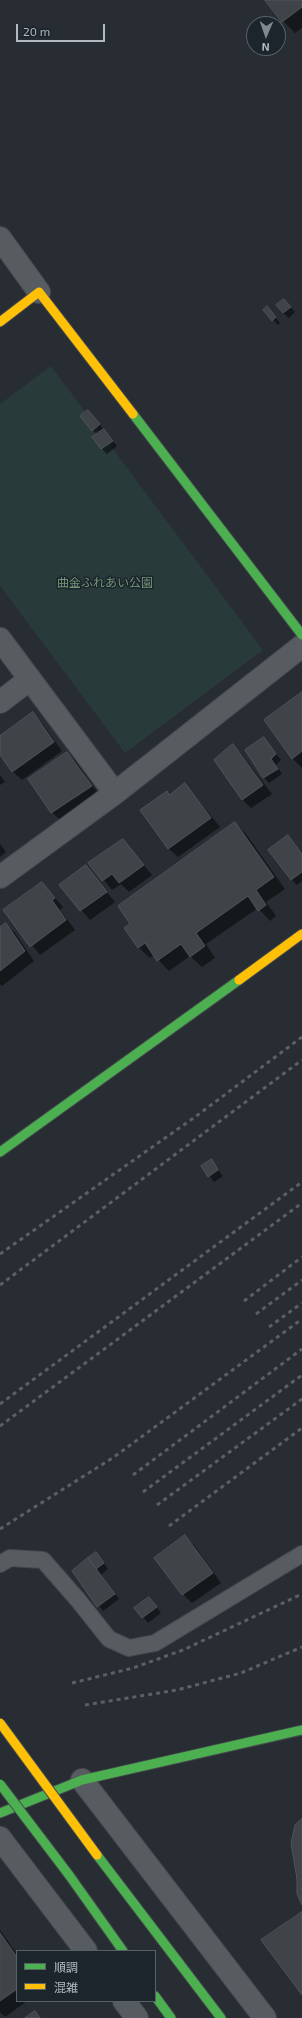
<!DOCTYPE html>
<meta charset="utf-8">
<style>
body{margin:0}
#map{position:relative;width:302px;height:2018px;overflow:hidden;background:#272d32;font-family:"Exo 2","Noto Sans JP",sans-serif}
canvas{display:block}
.legend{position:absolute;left:16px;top:1950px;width:140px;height:52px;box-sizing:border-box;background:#1c242c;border:1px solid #586068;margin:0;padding:5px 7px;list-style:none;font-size:12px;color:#b1bac3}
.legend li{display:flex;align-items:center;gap:8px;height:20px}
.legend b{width:20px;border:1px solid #586068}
.north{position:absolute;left:246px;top:16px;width:40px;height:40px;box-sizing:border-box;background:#1c242c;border:1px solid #586068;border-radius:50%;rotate:182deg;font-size:11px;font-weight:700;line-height:16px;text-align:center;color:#b1bac3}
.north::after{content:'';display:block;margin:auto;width:14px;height:18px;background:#818990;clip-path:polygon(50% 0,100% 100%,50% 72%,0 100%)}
.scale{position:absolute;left:16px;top:24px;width:89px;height:18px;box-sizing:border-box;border:2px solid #b1bac3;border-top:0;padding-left:5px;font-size:12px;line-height:14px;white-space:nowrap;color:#b1bac3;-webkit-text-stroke:3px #1c242c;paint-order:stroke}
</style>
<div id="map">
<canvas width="302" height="2018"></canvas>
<ul class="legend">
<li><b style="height:5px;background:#4caf50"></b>順調</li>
<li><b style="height:5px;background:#ffc107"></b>混雑</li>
</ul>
<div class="north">N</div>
<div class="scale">20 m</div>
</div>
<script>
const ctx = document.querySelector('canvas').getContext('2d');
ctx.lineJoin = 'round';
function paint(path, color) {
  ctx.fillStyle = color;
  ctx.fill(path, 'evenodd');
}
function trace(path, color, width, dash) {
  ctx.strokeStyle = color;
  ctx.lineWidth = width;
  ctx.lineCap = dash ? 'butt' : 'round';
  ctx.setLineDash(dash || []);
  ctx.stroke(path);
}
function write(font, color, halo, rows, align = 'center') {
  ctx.font = font + ' "Exo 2","Noto Sans JP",sans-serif';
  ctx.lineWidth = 3;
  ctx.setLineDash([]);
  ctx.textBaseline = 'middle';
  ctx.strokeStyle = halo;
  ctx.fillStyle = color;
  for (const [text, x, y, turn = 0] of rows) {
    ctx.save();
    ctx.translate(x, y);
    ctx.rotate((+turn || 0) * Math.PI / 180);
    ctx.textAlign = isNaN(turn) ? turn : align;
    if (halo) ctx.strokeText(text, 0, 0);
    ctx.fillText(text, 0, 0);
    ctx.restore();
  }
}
paint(new Path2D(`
 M51,366l212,284 -138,103 -125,-167v-182z`), '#293a3a');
paint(new Path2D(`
 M267,0h35v28l-7,5 -12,-12z
 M289,305l6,7 -6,6 -6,-5z
 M272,313l8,10 -2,2 -5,-5z
 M93,416l24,30 -10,8 -5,-5 -4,-14 -6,-5z
 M302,694v74l-9,-9 -28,-39z
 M33,714l9,9 20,28 -40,29 -10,-9 -12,-18v-16z
 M264,739l17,21 -5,5 6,9 -13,9 -5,-6z
 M233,746l9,9 30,39 -21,14 -9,-9z
 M67,753l9,9 24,34 -39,25 -9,-9z
 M0,775l5,7 -5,3z
 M185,784l35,43 -42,30 -10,-9 1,-52z
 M235,823l11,11 39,55 -19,13 10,14 -6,5 -12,-13 -52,36 9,14 -13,9 -12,-11 -21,15 -15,-16 -4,3 -12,-11 -6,-23z
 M288,836l14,17v28l-5,4 -6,-6z
 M123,840l29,35 -23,17 -8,-8 -9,6 -22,-27z
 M0,844l6,8 -6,5z
 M86,867l29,35 -25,18 -30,-35z
 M42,883l21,24 -3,3 15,20 -35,25 -36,-45z
 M6,924l9,9 19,28 -32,25 -2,-2v-56z
 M211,1161l12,15 -9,6 -11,-16z
 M184,1536l10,9 27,38 -29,20 -9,-9z
 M101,1559l7,10 -7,6 18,24 -16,12 -29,-40z
 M154,1604l7,9 -13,10 -12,-15z
 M0,1930l17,24v47h10l-22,16 -5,-5z`), '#0007');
const building = new Path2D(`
 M265,0h37v7l-20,15z
 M284,299l7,8 -8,6 -7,-8z
 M267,306l9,11 -4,4 -9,-11z
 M88,410l12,14 -8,7 -12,-15z
 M104,429l9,12 -12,8 -9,-12z
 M302,692v59l-10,8 -28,-39z
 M33,712l21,30 -42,30 -12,-17v-19z
 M264,737l12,17 -5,5 7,10 -15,9 -18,-28z
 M233,744l30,41 -21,15 -28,-40z
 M67,752l25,34 -41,27 -23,-34z
 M185,783l26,35 -43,31 -28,-39 27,-19 2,4z
 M235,822l39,55 -18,13 10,15 -8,6 -10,-15 -52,37 9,13 -15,11 -9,-13 -24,17 -12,-18 -7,5 -14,-20 6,-4 -12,-18z
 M288,835l14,19v18l-11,8 -23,-30z
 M123,839l21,26 -25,18 -7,-9 -10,7 -14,-18z
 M86,865l21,27 -27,19 -21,-26z
 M42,882l13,16 -3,2 14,20 -36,27 -27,-37z
 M6,923l19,28 -25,20v-44z
 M212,1159l6,11 -10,7 -7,-11z
 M185,1535l28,38 -31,22 -28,-37z
 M96,1552l8,11 -8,6 -8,-11z
 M88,1558l27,36 -18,13 -25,-36z
 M149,1597l8,10 -15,11 -8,-10z
 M302,1819v86l-5,-11v-15l-6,-36 4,-18z
 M302,1912v83l-41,-55z
 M0,1933l17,24v32l-17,12z
 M35,2011l5,7h-15z`);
paint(building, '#3f4449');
trace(building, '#4f545a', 1);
const lane = new Path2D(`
 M0,1564l10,-6 33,2 35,40 31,39 20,9 26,-5 147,-89`);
const street = new Path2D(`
 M0,238l39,54
 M0,639l115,154
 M0,702l30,-23
 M0,877l115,-84 187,-147
 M82,1780l183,238
 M0,1838l86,113
 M124,2001l13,17`);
const fast = new Path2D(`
 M133,414l169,221
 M0,1152l239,-172
 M0,1813l82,-33 220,-50
 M97,1855l124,163
 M69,1875l54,76
 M155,1996l16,22`);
const slow = new Path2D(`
 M0,322l39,-30 94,122
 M239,980l63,-46`);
trace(lane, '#45494d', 18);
trace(street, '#45494d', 24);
trace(fast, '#45494d', 11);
trace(slow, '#45494d', 11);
trace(lane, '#575c60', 16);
trace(street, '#575c60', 22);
trace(fast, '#4caf50', 9);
trace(slow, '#ffc107', 9);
trace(new Path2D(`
 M0,1254l195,-137 107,-80
 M0,1285l302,-225
 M244,1301l58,-44
 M256,1314l46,-34
 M269,1327l33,-24
 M0,1404l302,-222
 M0,1426l302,-223
 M133,1475l169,-126
 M143,1492l159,-117
 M157,1505l145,-106
 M169,1526l133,-98
 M0,1529l114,-72 188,-138
 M72,1683l61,-15 50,-18 119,-56
 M85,1705l92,-15 64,-17 61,-26`), '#5b6064', 3, [4, 4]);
const fastBridge = new Path2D(`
 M0,1784l69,91`);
const slowBridge = new Path2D(`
 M0,1723l97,132`);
trace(fastBridge, '#45494d', 11, []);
trace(slowBridge, '#45494d', 11, []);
trace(fastBridge, '#4caf50', 9);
trace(slowBridge, '#ffc107', 9);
write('12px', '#719777', '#1c242c', [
 ["曲金ふれあい公園",105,583]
]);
</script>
